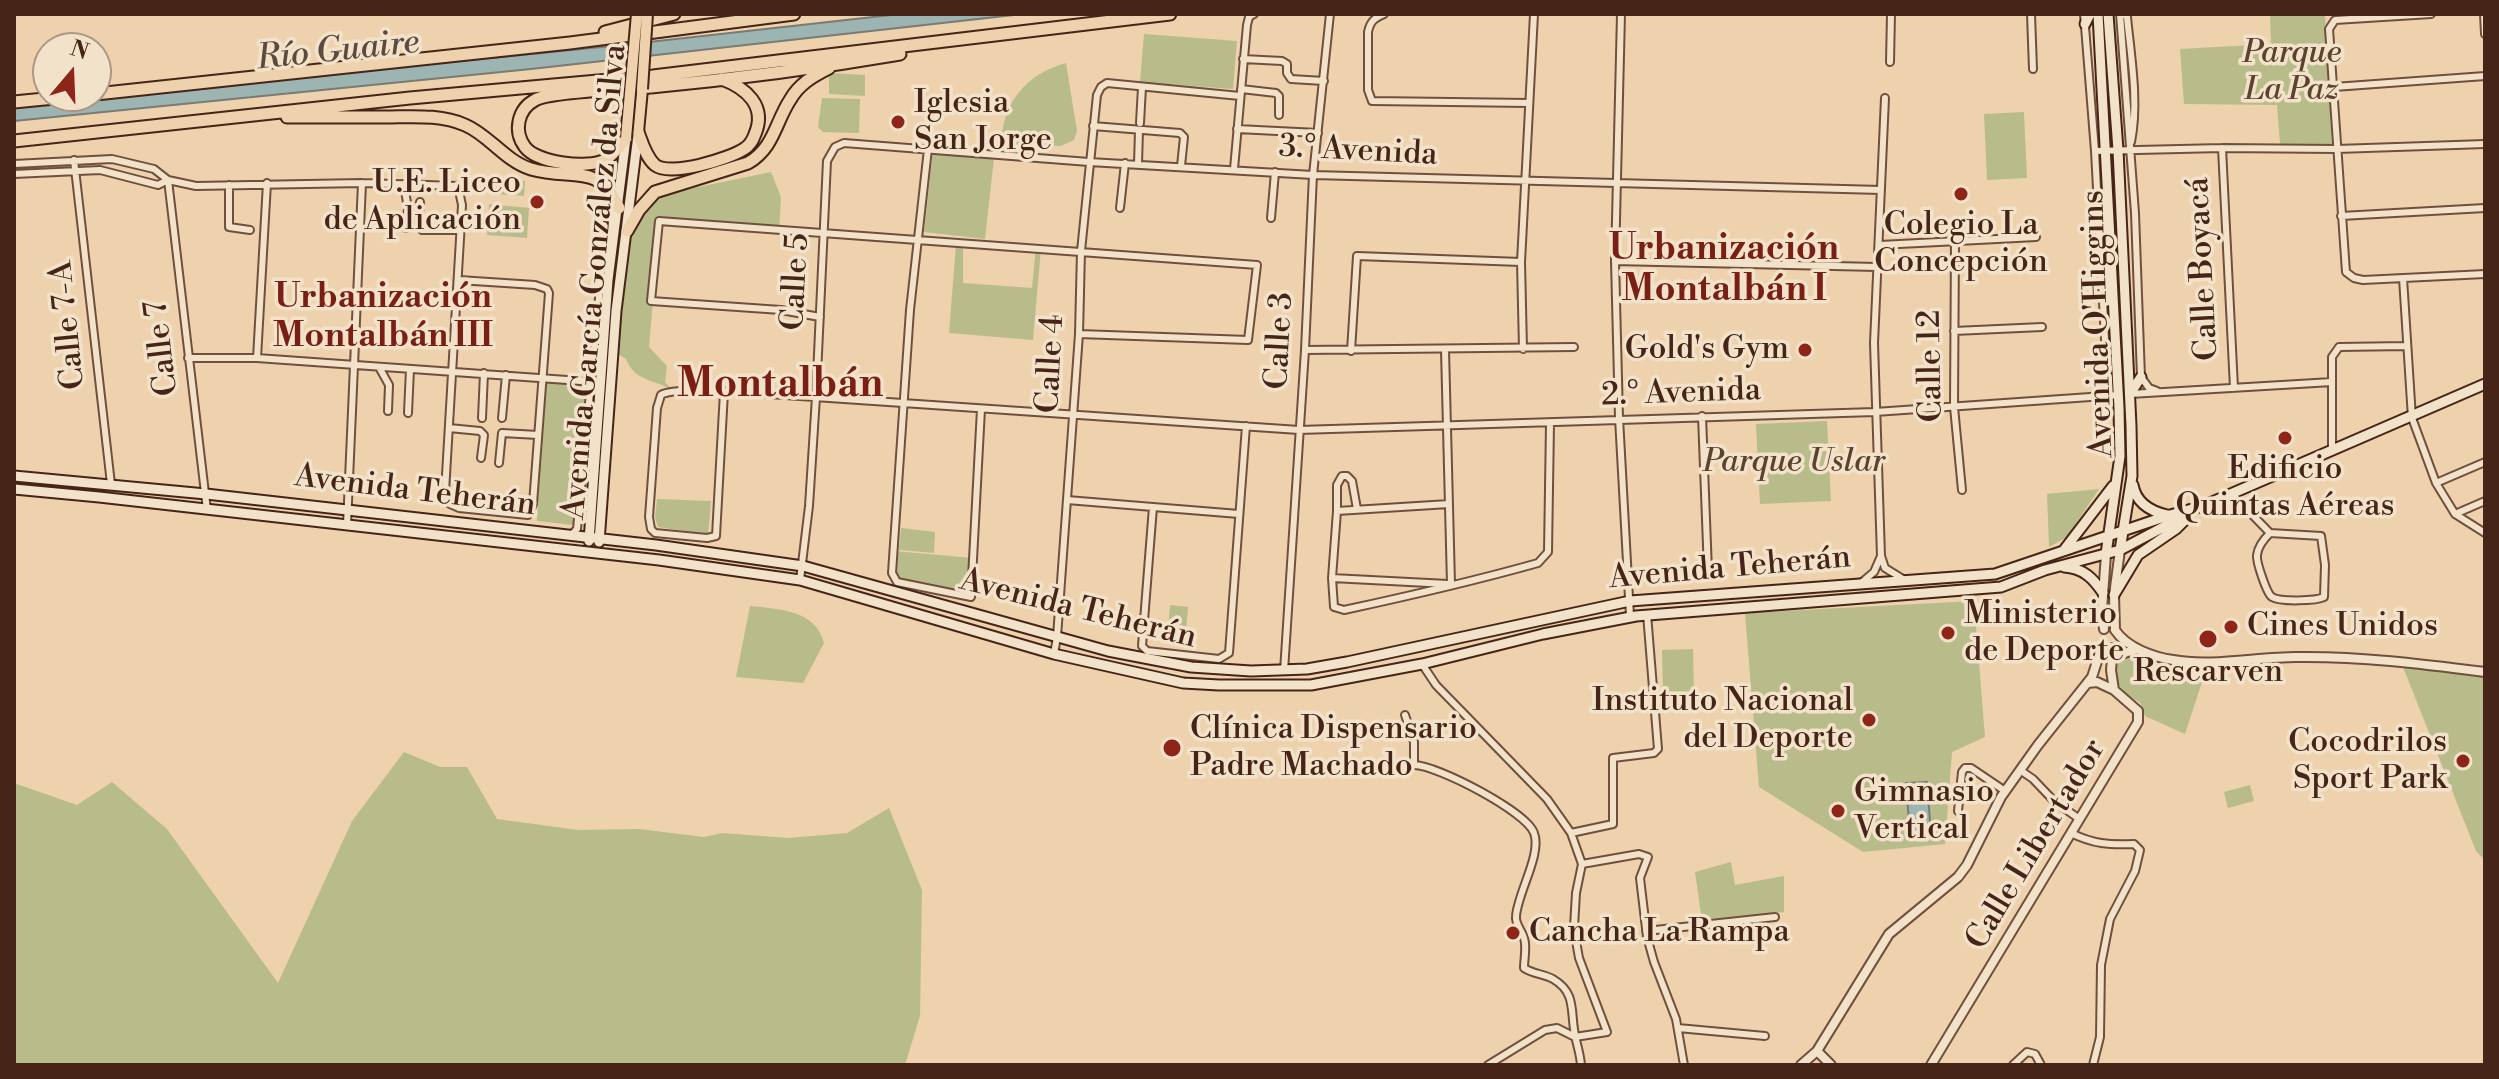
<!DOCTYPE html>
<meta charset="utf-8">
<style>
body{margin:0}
#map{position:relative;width:2499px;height:1079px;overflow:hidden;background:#edd2ad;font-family:"Libre Bodoni",serif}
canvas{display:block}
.frame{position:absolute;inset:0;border:16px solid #462518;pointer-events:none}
.north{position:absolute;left:32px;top:32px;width:80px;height:80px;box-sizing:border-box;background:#f3e2ca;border:2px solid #ae9683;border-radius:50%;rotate:19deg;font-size:22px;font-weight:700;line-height:32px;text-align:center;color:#462518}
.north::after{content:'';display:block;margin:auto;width:28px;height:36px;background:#8f2418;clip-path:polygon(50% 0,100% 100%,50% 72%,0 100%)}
</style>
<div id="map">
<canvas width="2499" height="1079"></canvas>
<div class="frame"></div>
<div class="north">N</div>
</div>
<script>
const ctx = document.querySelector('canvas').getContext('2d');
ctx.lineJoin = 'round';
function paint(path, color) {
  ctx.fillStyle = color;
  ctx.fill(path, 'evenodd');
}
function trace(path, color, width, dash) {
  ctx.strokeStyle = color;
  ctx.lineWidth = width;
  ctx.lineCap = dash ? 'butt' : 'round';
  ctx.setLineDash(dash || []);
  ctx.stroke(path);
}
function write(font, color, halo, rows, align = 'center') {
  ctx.font = font + ' "Libre Bodoni",serif';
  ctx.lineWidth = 7;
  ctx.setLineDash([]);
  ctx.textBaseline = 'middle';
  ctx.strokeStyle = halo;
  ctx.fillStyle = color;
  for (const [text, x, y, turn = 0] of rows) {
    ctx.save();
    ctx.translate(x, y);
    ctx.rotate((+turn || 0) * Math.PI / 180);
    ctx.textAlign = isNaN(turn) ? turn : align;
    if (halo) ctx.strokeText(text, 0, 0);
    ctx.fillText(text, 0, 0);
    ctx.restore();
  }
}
paint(new Path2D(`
 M2270,14h55l7,131 -52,-1 -3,-39 -93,-1 -4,-55 91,-5z
 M1144,34l93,7 -4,48 -93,-7z
 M1066,63l11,68 -3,9 -13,6 -60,-2c2,-42 25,-70 65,-81z
 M829,73l36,2v21l-36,-2z
 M822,98l38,1 -1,34 -36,-1 -5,-5z
 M2024,112l3,66 -40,2 -3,-66z
 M933,151l61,7 -9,81 -61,-7z
 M771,172l10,25 -2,34 -119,-10 -11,126 18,19 -2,16 7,8c-18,-11 -37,-8 -46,-31l-10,-6 11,-122 31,-32 16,-7z
 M497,179l28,2 -1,15 -28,-2z
 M489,204l40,4 -2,30 -40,-3z
 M956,245l7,1v37l69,5 4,-41 5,1 -8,92 -84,-7z
 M545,381l41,3 -13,141 -36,-4z
 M1827,421l4,80 -71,3 -4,-80z
 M2099,489l-32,48 -18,10 -2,-53z
 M657,499l54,2 -3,34 -50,-8 -3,-10z
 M901,528l34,4 -1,21 -35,-3z
 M894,551l79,7 -2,39 -74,-15 -5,-9z
 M1974,601l11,136 -33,15 -7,92 -82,8 -104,-65 -14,-174z
 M1170,605l18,2 -2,25 -18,-1z
 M750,606c29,3 66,4 74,37l-21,40 -67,-6z
 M1693,649l1,46h-31l-1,-45z
 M2130,655l29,12 29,5 14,10 -17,52 -40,-18 -5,-14c-21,-8 -38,-36 -10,-47z
 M2401,662l84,10v188l-9,-9z
 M404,752l36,15h27l30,52 81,11 61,-1 65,8 18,-4 66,5 59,-5 42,-25 33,82 -2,126 -15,49h-891v-282l63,22 35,-23 55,47 111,154 74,-162z
 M2250,785l4,16 -26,7 -4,-16z
 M1731,862l4,23 49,-9v36l-82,9 -7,-49z`), '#b8bc8a');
const water = new Path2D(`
 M900,14h123l-492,55 -517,52v-16l608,-60z
 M1927,782l4,52 -21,1 -4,-52z`);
paint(water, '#9cb5b3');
trace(water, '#7a7b75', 2);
const minor = new Path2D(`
 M1384,14c-10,4 -14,8 -16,18v58l4,11 157,2
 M1621,14l-6,247 4,157 11,198
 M2031,14l2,55
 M2084,14l11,137 13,245
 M2120,14l15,199 6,164 8,11 8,3
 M2124,14l3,3c4,40 12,86 4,125
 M2431,14l-96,6 -6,9 17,243 8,6 9,2 122,-6
 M2484,14l1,20
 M1243,59l39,2 5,3v9l4,6 33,2
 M1890,62l1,-48
 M2334,87l151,-11
 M1241,89l35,4 3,3v19
 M1885,98l-11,245 7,213 4,12 18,11
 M1140,123l2,-36
 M1093,126l87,7 4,4 -3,29
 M1237,129l81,4
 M2222,148l12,240
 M928,149l-18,161 -18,263 5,9 74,15 10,-188
 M2095,151l127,-3 115,1 148,-5
 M74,160l37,324
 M14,164l98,-5 42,10 14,11 28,6 166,-3 96,3 4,19 -17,287 5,12 9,4 69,7 5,-11 16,-211 -2,-4 -12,-4 -76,-5
 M1138,164l1,-34
 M1234,169l13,-144 2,-8 5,-3
 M14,174l86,-4 58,15 10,-5
 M168,180l39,330
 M404,184l4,25 -2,19
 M229,185v42l21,3
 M420,202l-2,22 4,6h39
 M1120,208l5,-45
 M2341,216l144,-8
 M1271,218l4,-46
 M1955,241l-1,166 8,83
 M1880,245l156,-8
 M1615,261l262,6
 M2403,278l9,140 24,65 19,31 30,19
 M820,317l-39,-7 -130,-9 8,-80 598,44 -9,75 -169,-6
 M1954,331l88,-4
 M1523,349l-2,-87 13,-248
 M1305,350l269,-3
 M1445,350l6,234
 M1351,351l6,-95 164,6
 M188,358h69l324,23
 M257,358l10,-175
 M379,367l10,18 -1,26
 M724,392l-8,144 -9,2 -52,-5 -4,-4 -2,-12 8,-109 4,-13c15,-10 115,0 139,1l499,34 576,-18 244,-17
 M2130,394l202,-12
 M408,413l2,-44
 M1702,416l6,155
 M482,418l2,-45
 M502,418l4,-43
 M449,428l31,3 4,4 -3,23
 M2332,450v-93l7,-10 67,-1
 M499,463l3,-30 36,2
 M2436,483l49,-21
 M2232,494l38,39 51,3 4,29 -1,32c-8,4 -44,5 -52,0 -5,-3 -16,-35 -15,-42 1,-9 7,-16 13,-22
 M1067,500l172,14
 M1449,504l-112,7 -5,67 2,29 10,3c65,-14 130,-29 194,-47l10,-11 2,-128
 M1153,507l-11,139 5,5 72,8 10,-6 17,-227
 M1337,511v-26l5,-9h5l5,5 5,28
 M2455,514l30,-13
 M347,525l15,-342
 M570,536l7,-7 26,-273
 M1332,578l116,6
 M800,580l9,-74 7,-109 11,-236 8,-14 9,-4 245,19 224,13 568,15
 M1861,583l13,-11 7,-16
 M1054,654l3,-17 22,-303 2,-83 16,-156 4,-8 6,-4 133,13
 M1422,664l14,21 111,114 24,34 11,31 -6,29 -2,34 2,14 3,17 28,74 -32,5
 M1284,671l21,-321 8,-175 17,-161
 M1405,715l9,27v23c23,0 113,47 120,68 8,21 -16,59 -18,83 -1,9 6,14 8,22 3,9 0,21 0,30 9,6 20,6 29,11 24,14 17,33 22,56 2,11 5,18 6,30
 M2020,770l13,9 21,22 24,17
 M1958,811l4,-39 3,-4h6l34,23
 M1571,833l42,-9v-66l41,-5 4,-4 -11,-135
 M2071,833c22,11 38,12 63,11l6,6 -5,21 -25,48 -9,46 -1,72 -7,28
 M1582,864l57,-10 9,3 -8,21 7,59 7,25 22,57 8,46
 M1646,931l129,-14
 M1678,1028l87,8
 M1488,1065l57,-35 12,-2 18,9
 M2013,1065l14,-13 8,2 6,11`);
const tertiary = new Path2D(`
 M2104,629l-2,-19 4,-56
 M2115,630c12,18 38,27 58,30 38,7 84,-3 123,-3 63,-1 126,7 189,15
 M2115,630l-1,-35 6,-45
 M2112,657l25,-8
 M2088,683l9,-1 17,8
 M1817,1051l14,14
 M1801,1065l16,-14 72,-117 69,-57 9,-12 34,-68 37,-52 54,-68 10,-31
 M1931,1065l207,-343v-11l-24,-21 -3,-20 2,-22`);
const secondary = new Path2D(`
 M2098,14l21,394 1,48 -14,98
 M2108,14l10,136 13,276 1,50 -12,74
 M2085,24l5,-10
 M2130,394l11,-17
 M14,476l192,18 450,51 147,21 305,85 83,16 60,4 56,-2 40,-7 283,-61 365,-27 175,-59 33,-9 282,-122
 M2133,485c3,17 16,26 34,30
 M14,489l85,8 560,63 141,20 254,74 129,29 36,2h92l111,-21 121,-30 93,-18 365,-29 44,-17 75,-20 68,-36
 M589,541l19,-261 18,-142
 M599,542l17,-231 22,-176
 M2064,550l49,-64
 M2064,567c19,1 29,11 39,26
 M2114,595l24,-40 38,-26 11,-11`);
const primary = new Path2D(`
 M638,132l4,-43`);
const motorway = new Path2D(`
 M605,32l69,-18
 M96,94l474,-51 224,-29
 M14,102l61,-6
 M287,117c33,0 66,0 98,0 26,0 55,-3 80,8 24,10 40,36 66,44 41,12 67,-8 88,39
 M638,132c4,11 8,25 17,33 15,12 74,-6 89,-16 5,-3 9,-9 11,-15 12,-28 -9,-46 -33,-55
 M626,138c-6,7 -12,17 -21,22 -17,9 -68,3 -80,-13 -12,-16 -7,-38 10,-47 15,-9 94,-11 116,-13 83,-8 167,-19 249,-33
 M14,141l396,-43 243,-22 517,-62
 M627,231l12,-21 16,-18 93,-29c26,-15 27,-40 42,-63 9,-16 23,-24 39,-32`);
trace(minor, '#70503d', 10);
trace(tertiary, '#70503d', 12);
trace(secondary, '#462518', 13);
trace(primary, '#462518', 14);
trace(motorway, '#462518', 15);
trace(minor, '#f3e2ca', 6);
trace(tertiary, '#f3e2ca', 8);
trace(secondary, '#f3e2ca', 9);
trace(primary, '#edd2ad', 10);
trace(motorway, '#edd2ad', 11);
const primaryBridge = new Path2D(`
 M642,89l5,-75
 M626,138l11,-124`);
trace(primaryBridge, '#462518', 14, []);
trace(primaryBridge, '#edd2ad', 10);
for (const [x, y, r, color] of [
 [898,122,8,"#8f2418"],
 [1961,194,8,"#8f2418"],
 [537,202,8,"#8f2418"],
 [1805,350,8,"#8f2418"],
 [2285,438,8,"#8f2418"],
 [2231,627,8,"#8f2418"],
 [1948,633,8,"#8f2418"],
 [2208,639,10,"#8f2418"],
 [1869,720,8,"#8f2418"],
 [1172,748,10,"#8f2418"],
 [2463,761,8,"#8f2418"],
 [1838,811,8,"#8f2418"],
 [1513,933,8,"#8f2418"]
]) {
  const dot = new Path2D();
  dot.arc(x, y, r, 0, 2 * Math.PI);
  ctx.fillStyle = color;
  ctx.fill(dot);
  trace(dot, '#f3e2ca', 3);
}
write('italic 32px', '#5d432f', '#f3e2ca', [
 ["Parque",2292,54],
 ["La Paz",2292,91],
 ["Parque Uslar",1794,463]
]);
write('32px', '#462518', '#f3e2ca', [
 ["Iglesia",914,104],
 ["San Jorge",914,141],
 ["U.E. Liceo",521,184,"right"],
 ["de Aplicación",521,221,"right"],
 ["Colegio La",1961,226,"center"],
 ["Concepción",1961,263,"center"],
 ["Gold's Gym",1789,350,"right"],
 ["Edificio",2285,470,"center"],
 ["Quintas Aéreas",2285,507,"center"],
 ["Ministerio",1964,615],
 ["de Deporte",1964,652],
 ["Cines Unidos",2247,627],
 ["Rescarven",2208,673,"center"],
 ["Instituto Nacional",1853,702,"right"],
 ["del Deporte",1853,739,"right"],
 ["Clínica Dispensario",1190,730],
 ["Padre Machado",1190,767],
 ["Cocodrilos",2447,743,"right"],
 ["Sport Park",2447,780,"right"],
 ["Gimnasio",1854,793],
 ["Vertical",1854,830],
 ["Cancha La Rampa",1529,933]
], 'left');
write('32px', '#462518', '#f3e2ca', [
 ["3.° Avenida",1358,152,3],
 ["Calle Boyacá",2204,269,-93],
 ["Avenida García González da Silva",596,282,-85],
 ["Calle 5",797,282,-87],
 ["Avenida O'Higgins",2099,324,-92],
 ["Calle 7-A",69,325,-96],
 ["Calle 3",1281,341,-87],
 ["Calle 7",163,348,-97],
 ["Calle 4",1052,364,-87],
 ["Calle 12",1932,366,-91],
 ["2.° Avenida",1681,394,-2],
 ["Avenida Teherán",415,492,7],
 ["Avenida Teherán",1730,569,-5],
 ["Avenida Teherán",1078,610,14],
 ["Calle Libertador",2037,845,-59]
]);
write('italic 34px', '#5c493f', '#f3e2ca', [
 ["Río Guaire",338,52,-6]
]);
write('bold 34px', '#7a1f14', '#f3e2ca', [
 ["Urbanización",383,299],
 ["Montalbán III",383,338]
]);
write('bold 36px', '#7a1f14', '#f3e2ca', [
 ["Urbanización",1724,250],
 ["Montalbán I",1724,291]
]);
write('bold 40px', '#7a1f14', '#f3e2ca', [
 ["Montalbán",780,386]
]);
</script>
